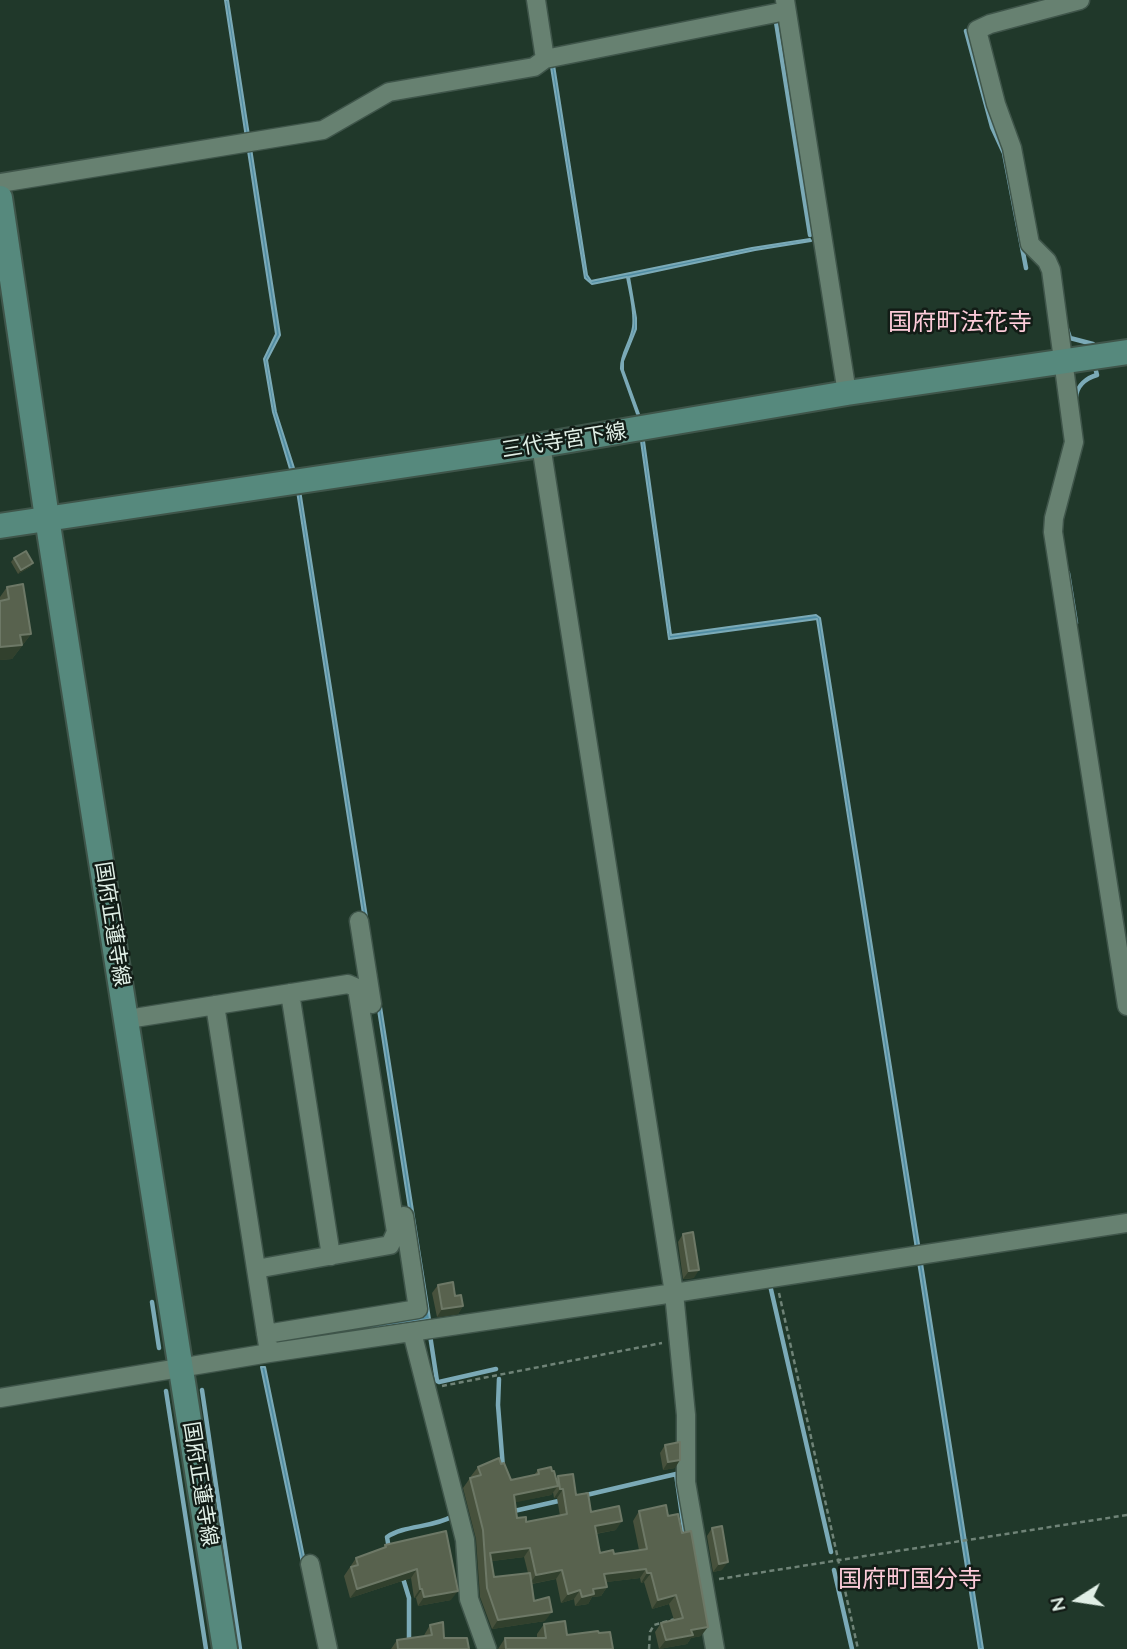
<!DOCTYPE html>
<meta charset="utf-8">
<style>
body{margin:0}
#map{position:relative;width:1127px;height:1649px;overflow:hidden;background:#20382a;font-family:Quicksand,sans-serif}
canvas{display:block}
.north{position:absolute;left:1043px;top:1565px;width:70px;height:70px;-webkit-text-stroke:5px #121c16;paint-order:stroke;rotate:258deg;font-size:19px;font-weight:700;line-height:28px;text-align:center;color:#e0efe6}
.north::after{content:'';display:block;margin:auto;width:24px;height:32px;background:#e0efe6;clip-path:polygon(50% 0,100% 100%,50% 72%,0 100%)}
</style>
<div id="map">
<canvas width="1127" height="1649"></canvas>
<div class="north">N</div>
</div>
<script>
const ctx = document.querySelector('canvas').getContext('2d');
ctx.lineJoin = 'round';
function paint(path, color) {
  ctx.fillStyle = color;
  ctx.fill(path, 'evenodd');
}
function trace(path, color, width, dash) {
  ctx.strokeStyle = color;
  ctx.lineWidth = width;
  ctx.lineCap = dash ? 'butt' : 'round';
  ctx.setLineDash(dash || []);
  ctx.stroke(path);
}
function write(font, color, halo, rows, align = 'center') {
  ctx.font = font + ' Quicksand,"Noto Sans JP",sans-serif';
  ctx.lineWidth = 5;
  ctx.setLineDash([]);
  ctx.textBaseline = 'middle';
  ctx.strokeStyle = halo;
  ctx.fillStyle = color;
  for (const [text, x, y, turn = 0] of rows) {
    ctx.save();
    ctx.translate(x, y);
    ctx.rotate((+turn || 0) * Math.PI / 180);
    ctx.textAlign = isNaN(turn) ? turn : align;
    if (halo) ctx.strokeText(text, 0, 0);
    ctx.fillText(text, 0, 0);
    ctx.restore();
  }
}
const water = new Path2D(`
 M225,0h3l52,335 -13,25 9,52 18,56 -4,1 -17,-57 -9,-53 12,-25z
 M554,65l33,210 4,6 161,-33 58,-9 1,2 -56,9 -126,27 7,41v11l-13,32v9l16,44h-2l-16,-45c-1,-15 10,-27 12,-42 2,-16 -3,-34 -6,-50l-35,7 -7,-6 -34,-211z
 M641,441h3l27,194 145,-20 4,3 163,1031h-4l-16,-101 -146,-929 -148,20z
 M300,490l130,829 -145,23v-5l140,-26 -128,-820z
 M261,1367h4l58,282h-3z`);
paint(water, '#508da3');
trace(water, '#7baab7', 2);
trace(new Path2D(`
 M776,22l34,213
 M966,31l26,96 12,26 22,115
 M1067,329l3,9 23,6
 M1076,397c1,-12 11,-19 21,-22l-1,-4
 M1068,573l8,50
 M770,1285l61,267
 M152,1302l7,46
 M430,1335l7,46 2,1 57,-13
 M499,1379l-1,26 5,63
 M202,1390l38,259
 M166,1391l40,258
 M582,1496l94,-22 9,62
 M514,1511l49,-11
 M389,1549l-2,-12c17,-12 46,-9 66,-21
 M834,1570l18,79
 M402,1575l7,23v51`), '#7baab7', 4.5);
const street = new Path2D(`
 M536,0l9,59
 M785,0l62,393
 M1080,0l-90,24 -13,6 19,74 16,44 18,96 17,17 4,9 23,172 -20,76 -1,14 74,474
 M0,183l323,-53 66,-38 145,-25 11,-8 241,-48
 M541,445l133,848 12,122v67l29,167
 M359,921l13,83
 M290,993l41,263
 M215,1005l53,341
 M128,1019l220,-35 9,4 39,244 -6,13 -134,24
 M412,1332l53,208 4,59 18,50
 M266,1334l152,-25 -14,-93
 M0,1398l269,-45 405,-60 453,-70
 M310,1564l18,85`);
const secondary = new Path2D(`
 M0,198l47,320 178,1131
 M0,526l541,-81 306,-52 280,-41`);
trace(street, '#3f554a', 21);
trace(secondary, '#3f554a', 28);
trace(new Path2D(`
 M779,1293l79,356
 M442,1386l220,-43
 M719,1579l408,-64
 M649,1649l1,-17 4,-7 21,-6`), '#6f8377', 2.5, [5, 3.5]);
trace(street, '#678171', 18);
trace(secondary, '#56897d', 24);
paint(new Path2D(`
 M14,558l19,5 -3,4 -12,7 -7,-12z
 M7,587l24,47 -19,25 -12,1v-63z
 M683,1234l11,44 -11,1 -5,-37z
 M438,1285l17,11 8,10 -5,8 -21,3 -5,-24z
 M665,1445l10,23 -12,2 -3,-17z
 M501,1464l10,16 23,-5 4,-5 14,1 4,8 2,-3 33,36 25,18 -20,4 4,19 14,1 25,-4 -6,-29 6,-10 62,125 -10,2 -4,6 -28,5 -4,-17 6,-9 13,-3 -5,-16 -17,5 -8,-27 -3,1 -1,-5 -34,4 1,5 -6,9 -9,1 -4,7 -13,2 -1,-7 -13,4 -5,-24 -24,5 2,17 11,20 -53,8 -12,-32 -4,-58 -13,-51 7,-10h2l-1,-2 7,-9zM553,1492l1,6h3l3,18 -34,6 -9,-4 -2,-16 36,-7zM524,1557l4,16 -34,4 -2,-16z
 M712,1528l10,42 -9,2 -6,-36z
 M446,1531l5,69 -33,6 -2,-8h-2l-3,-20 -61,20 -6,-22 12,-18 27,-10 2,-3z
 M544,1624l23,11 32,-2 14,16h-115l7,-11h32v-4z
 M430,1625l14,13 25,11h-78l6,-9 26,-3z`), '#47513c');
paint(new Path2D(`
 M33,563l-3,4 -12,7 3,-4z
 M31,634l-19,25 -12,1v-13l20,-12z
 M699,1270l-5,8 -11,1 6,-8z
 M463,1306l-5,8 -21,3 5,-8z
 M680,1460l-5,8 -12,2 5,-8z
 M558,1486l-7,9 -43,9 6,-9z
 M560,1489h3l-6,9h-3z
 M622,1521l-6,9 -28,5 7,-9z
 M530,1548l-6,9 -40,5 6,-9z
 M728,1562l-6,8 -9,2 6,-8z
 M417,1569l-6,9 -61,20 7,-9z
 M646,1569l-6,9 -42,5 6,-9z
 M562,1570l-6,9 -26,5 6,-9z
 M647,1573h4l-7,9 -3,1z
 M607,1587l-6,9 -9,1 -4,7 -13,2 7,-9 11,-8z
 M420,1589h2l-6,9h-2z
 M580,1590l-6,9 -13,4 7,-9z
 M458,1591l-7,9 -33,6 6,-9z
 M676,1595l-7,9 -17,5 6,-9z
 M552,1612l-7,9 -53,8 6,-9z
 M708,1627l-7,9 -10,2 -4,6 -28,5 7,-9 25,-10z`), '#31402d');
const building = new Path2D(`
 M26,551l7,12 -12,7 -7,-12z
 M23,584l8,50 -11,1 2,10 -22,2v-46l9,-2 -2,-12z
 M693,1232l6,38 -10,1 -6,-37z
 M453,1282l2,14 6,-1 2,11 -21,3 -4,-24z
 M680,1442v18l-12,2 -3,-17z
 M499,1458l2,6 3,-1 7,17 28,-6 -1,-4 13,-3 1,4h2l4,15 -44,9 3,23 9,-1v5l41,-8 -4,-25h-3l-2,-13 15,-2 3,21 12,-2 3,19 28,-6 3,15 -27,5 5,27 13,-3 1,4 33,-5 -8,-38 27,-6 2,11 10,-2 4,19 9,-2 17,96 -17,3 2,5 -27,5 -5,-17 22,-5 -7,-23 -18,5 -7,-27h-4l-1,-4 -42,5 3,13 -14,2 1,5 -12,3 -2,-7 -12,4 -6,-24 -26,5 -6,-27 -40,5 4,24 36,-4 4,28 15,-4 3,15 -54,8 -11,-32 -4,-58 -13,-52 11,-3 -3,-8z
 M722,1526l6,36 -9,2 -7,-36z
 M446,1531l12,60 -34,6 -2,-8h-2l-3,-20 -60,20 -6,-22 7,-2 -2,-7 30,-11 -1,-2z
 M565,1621l2,14 31,-4 1,2 11,-1 3,17h-107l-1,-11h41l-2,-14z
 M443,1622l1,16h23l2,11h-71l-1,-9 35,-5 -2,-10z`);
paint(building, '#58624e');
trace(building, '#6d7866', 2);
write('21px', '#e0efe6', '#121c16', [
 ["三代寺宮下線",564,441,-9],
 ["国府正蓮寺線",112,924,81],
 ["国府正蓮寺線",200,1484,81]
]);
write('24px', '#fdcbd9', '#121c16', [
 ["国府町法花寺",960,323],
 ["国府町国分寺",910,1580]
]);
</script>
